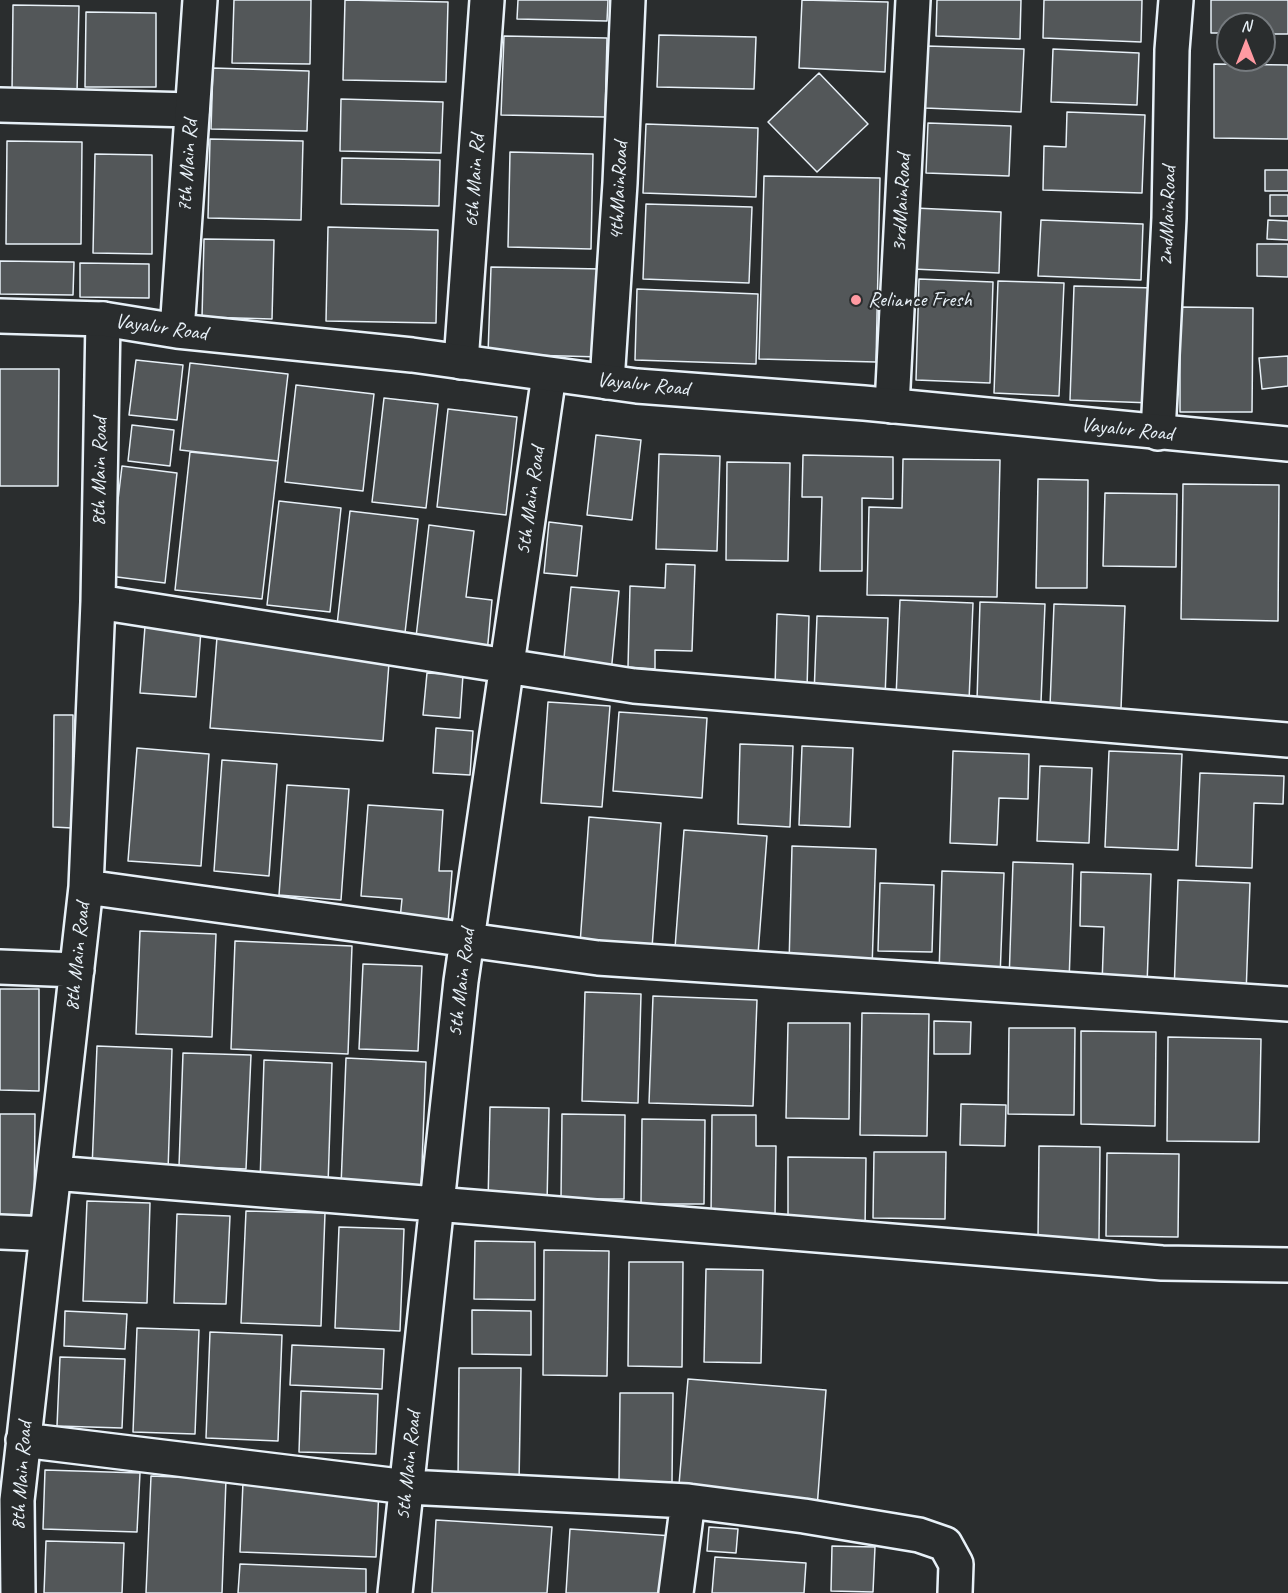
<!DOCTYPE html>
<style>
body{margin:0}
#map{position:relative;width:1288px;height:1593px;overflow:hidden;background:#2a2d2e;font-family:Caveat,sans-serif}
canvas{display:block}
.north{position:absolute;left:1216px;top:12px;width:60px;height:60px;box-sizing:border-box;background:#2a2d2e;border:2px solid #767b7f;border-radius:50%;rotate:0deg;font-size:16px;font-weight:700;line-height:24px;text-align:center;color:#e8f1f8}
.north::after{content:'';display:block;margin:auto;width:21px;height:27px;background:#ff9aa2;clip-path:polygon(50% 0,100% 100%,50% 72%,0 100%)}
</style>
<div id="map">
<canvas width="1288" height="1593"></canvas>
<div class="north">N</div>
</div>
<script>
const ctx = document.querySelector('canvas').getContext('2d');
ctx.lineJoin = 'round';
function paint(path, color) {
  ctx.fillStyle = color;
  ctx.fill(path, 'evenodd');
}
function trace(path, color, width, dash) {
  ctx.strokeStyle = color;
  ctx.lineWidth = width;
  ctx.lineCap = dash ? 'butt' : 'round';
  ctx.setLineDash(dash || []);
  ctx.stroke(path);
}
function write(font, color, halo, rows, align = 'center') {
  ctx.font = font + ' Caveat,sans-serif';
  ctx.lineWidth = 4.5;
  ctx.setLineDash([]);
  ctx.textBaseline = 'middle';
  ctx.strokeStyle = halo;
  ctx.fillStyle = color;
  for (const [text, x, y, turn = 0] of rows) {
    ctx.save();
    ctx.translate(x, y);
    ctx.rotate((+turn || 0) * Math.PI / 180);
    ctx.textAlign = isNaN(turn) ? turn : align;
    if (halo) ctx.strokeText(text, 0, 0);
    ctx.fillText(text, 0, 0);
    ctx.restore();
  }
}
const building = new Path2D(`
 M234,0h77l-1,64 -78,-1z
 M345,0l103,2 -2,80 -103,-2z
 M518,0h90l-1,21 -90,-2z
 M802,0l86,2 -3,70 -86,-4z
 M937,0h84l-1,39 -84,-3z
 M1044,0h98l-1,42 -98,-4z
 M1211,0h77v34h-24v-10h-36v9h-17z
 M13,5l66,1 -2,87 -65,-1z
 M86,12l70,1v74h-71z
 M659,35l97,2 -2,52 -97,-2z
 M504,36l103,2 -2,79 -104,-2z
 M927,46l97,3 -3,63 -96,-4z
 M1053,49l86,4 -2,52 -86,-3z
 M1214,64l74,1v74l-74,-1z
 M213,68l96,3 -2,60 -96,-2z
 M819,73l49,51 -51,48 -49,-50z
 M341,99l102,3 -2,51 -101,-2z
 M1067,112l78,3 -3,78 -99,-3 1,-44 22,1z
 M928,123l83,3 -2,50 -83,-3z
 M646,124l112,4 -2,69 -113,-4z
 M210,139l93,2 -2,79 -93,-2z
 M7,141l75,1 -1,102h-75z
 M510,152l83,2 -2,95 -83,-2z
 M95,154l57,1v99l-59,-1z
 M342,158l98,2 -1,46 -98,-2z
 M1265,170h23v21h-23z
 M764,176l116,2 -4,184 -117,-3z
 M1270,195h18v21h-18z
 M646,204l106,3 -3,76 -106,-4z
 M915,208l86,4 -2,61 -86,-4z
 M1041,220l102,4 -2,56 -103,-4z
 M1268,220l20,1v19l-21,-1z
 M328,227l110,3 -2,93 -110,-2z
 M204,239l70,1 -2,79 -70,-2z
 M1257,244h31v33l-31,-1z
 M0,261l74,1 -1,33 -73,-1z
 M80,263l69,1v34l-69,-1z
 M491,267l112,2 -2,88 -113,-3z
 M919,279l74,3 -3,101 -74,-3z
 M998,281l66,2 -5,113 -65,-3z
 M1074,286l82,2 -4,115 -82,-3z
 M637,289l121,5 -2,70 -121,-4z
 M1180,307l73,1 -1,104h-72z
 M1288,356v30l-26,3 -3,-31z
 M136,360l47,5 -6,55 -48,-5z
 M190,363l98,11 -10,87 -98,-11z
 M0,369h59l-1,117h-58z
 M296,385l78,9 -11,97 -78,-9z
 M384,398l54,6 -12,104 -54,-6z
 M448,409l69,8 -11,98 -69,-8z
 M132,425l42,5 -4,36 -42,-5z
 M596,435l45,5 -9,80 -45,-5z
 M190,452l88,9 -16,138 -87,-9z
 M659,454l61,2 -3,95 -61,-2z
 M803,455l90,2v42l-31,-1v73h-42l2,-74h-20z
 M903,459l97,1 -3,137 -130,-2 2,-88 33,1z
 M727,462l63,1 -2,98 -62,-1z
 M122,466l55,7 -12,110 -56,-7z
 M1038,479l50,1 -1,108h-51z
 M1183,484l96,1 -1,136 -97,-2z
 M1105,493l72,1 -1,73 -73,-1z
 M279,501l62,7 -11,104 -63,-7z
 M350,511l68,8 -13,114 -68,-8z
 M549,522l33,4 -5,50 -33,-3z
 M429,525l45,6 -8,66 26,3 -5,53 -71,-16z
 M666,564l29,1 -3,86 -37,-1v19l-27,-2 2,-81 35,2z
 M571,587l48,4 -8,82 -48,-5z
 M900,600l73,3 -4,98 -73,-3z
 M980,602l65,2 -4,98 -64,-2z
 M1054,604l71,2 -4,103 -71,-3z
 M777,614l32,2 -2,73 -32,-1z
 M817,616l71,2 -3,80 -71,-3z
 M145,626l56,4 -5,67 -56,-4z
 M217,637l173,13 -7,91 -173,-13z
 M427,673l36,2 -3,43 -37,-3z
 M548,702l62,4 -8,101 -61,-4z
 M619,712l88,6 -5,80 -89,-7z
 M54,715h19l-1,113 -19,-1z
 M436,728l37,3 -3,44 -37,-2z
 M740,744l53,2 -3,81 -52,-3z
 M802,746l51,2 -3,79 -51,-2z
 M137,748l72,6 -8,112 -73,-5z
 M953,751l76,3 -1,45 -29,-1 -2,47 -47,-2z
 M1109,751l73,3 -4,96 -73,-3z
 M222,760l55,4 -8,112 -55,-5z
 M1040,766l52,2 -3,75 -52,-2z
 M1200,773l84,3 -1,28 -29,-1 -2,65 -56,-2z
 M287,785l62,4 -8,111 -62,-5z
 M368,805l75,5 -4,61h13l-4,52 -48,-4 2,-20 -41,-3z
 M589,817l72,6 -9,125 -72,-4z
 M684,830l83,6 -9,118 -83,-6z
 M792,846l84,3 -4,119 -83,-3z
 M1013,862l60,2 -4,119 -60,-2z
 M942,871l62,2 -4,104 -61,-2z
 M1081,872l70,2 -4,111 -45,-1 2,-57 -24,-1z
 M1178,880l72,3 -4,112 -72,-2z
 M880,883l54,2 -2,67 -54,-1z
 M140,931l76,3 -4,103 -76,-3z
 M235,941l117,5 -4,108 -117,-5z
 M363,964l59,2 -4,85 -59,-2z
 M0,989h39v102l-39,-1z
 M585,992l56,2 -3,109 -56,-2z
 M653,996l104,4 -4,106 -104,-3z
 M862,1013l67,1 -2,122 -67,-1z
 M934,1021l37,1 -1,32h-36z
 M788,1023h62l-1,96 -63,-1z
 M1009,1028h66l-1,87 -66,-1z
 M1081,1031l75,1 -1,94 -74,-2z
 M1168,1037l93,2 -2,103 -92,-1z
 M97,1046l75,3 -4,122 -76,-3z
 M183,1053l68,2 -5,114 -67,-3z
 M346,1058l80,4 -5,127 -80,-3z
 M264,1060l68,3 -4,122 -68,-3z
 M961,1104l45,1 -1,41 -45,-1z
 M490,1107l59,1 -2,96h-59z
 M0,1114h35l-1,101h-34z
 M562,1114l63,1 -1,84h-63z
 M712,1115h44v31h20l-1,71 -64,-1z
 M642,1119l63,1 -1,84h-63z
 M1039,1146l61,1 -1,93 -61,-1z
 M874,1152h72l-1,67 -72,-1z
 M1107,1153l72,1 -1,83 -72,-1z
 M788,1157l78,1 -1,71h-77z
 M87,1201l63,2 -3,100 -64,-2z
 M246,1211l79,2 -4,113 -80,-3z
 M177,1214l53,2 -4,88 -52,-1z
 M339,1227l65,2 -4,102 -65,-3z
 M475,1241l60,1v58l-61,-1z
 M544,1250l65,1 -2,125 -64,-1z
 M629,1262h54l-1,105 -54,-1z
 M706,1269l57,1 -2,93 -57,-1z
 M472,1310l59,1v44l-59,-1z
 M65,1311l62,3 -2,35 -61,-3z
 M137,1328l62,2 -4,104 -62,-2z
 M210,1332l72,3 -4,106 -72,-3z
 M292,1345l92,4 -2,40 -92,-4z
 M60,1357l65,2 -3,69 -65,-2z
 M459,1368h62l-2,115 -61,-1z
 M688,1379l138,11 -9,118 -139,-12z
 M301,1391l77,3 -2,60 -77,-2z
 M620,1393h53l-1,89 -53,-1z
 M45,1470l95,3 -3,59 -94,-3z
 M151,1476l75,3 -4,114h-76z
 M243,1482l136,5 -3,70 -136,-5z
 M436,1520l116,7 -5,66h-115z
 M709,1527l29,2 -2,24 -29,-2z
 M570,1529l103,7 -4,57h-103z
 M46,1541l78,2 -2,50h-78z
 M832,1546l43,1 -2,45 -42,-1z
 M715,1557l91,6 -2,30h-92z
 M240,1564l126,5v24h-128z`);
paint(building, '#535759');
trace(building, '#e8f1f8', 1.5);
const street = new Path2D(`
 M0,105l192,5
 M461,362l26,-362
 M607,382l13,-199 8,-183
 M892,406l21,-406
 M1158,433l11,-215 3,-168 4,-50
 M98,602l536,84 654,54
 M86,887l512,71 690,46
 M0,967l77,3
 M54,1173l1108,90 126,2
 M0,1232l47,2
 M23,1440l384,47 281,14 -12,92
 M688,1501l116,15 115,19 26,9 11,20 -1,29
 M18,1593l-1,-93 69,-613 12,-285 5,-283
 M395,1593l66,-612 88,-606`);
const secondary = new Path2D(`
 M0,316l103,3 74,12 235,24 225,31 227,17 424,41
 M177,331l23,-331`);
trace(street, '#e8f1f8', 38);
trace(secondary, '#e8f1f8', 38);
trace(street, '#2a2d2e', 33);
trace(secondary, '#2a2d2e', 33);
for (const [x, y, r, color] of [
 [856,300,6,"#ff9aa2"]
]) {
  const dot = new Path2D();
  dot.arc(x, y, r, 0, 2 * Math.PI);
  ctx.fillStyle = color;
  ctx.fill(dot);
  trace(dot, '#2a2d2e', 2);
}
write('21px', '#e8f1f8', '#2a2d2e', [
 ["7th Main Rd",188,166,-86],
 ["6th Main Rd",475,181,-86],
 ["4thMainRoad",619,191,-87],
 ["3rdMainRoad",902,203,-87],
 ["2ndMainRoad",1168,216,-88],
 ["Vayalur Road",161,328,8],
 ["Vayalur Road",643,385,6],
 ["Vayalur Road",1127,430,6],
 ["8th Main Road",100,472,-89],
 ["5th Main Road",531,501,-82],
 ["8th Main Road",78,957,-84],
 ["5th Main Road",462,983,-83],
 ["5th Main Road",409,1466,-84],
 ["8th Main Road",22,1476,-86]
]);
write('21px', '#e8f1f8', '#2a2d2e', [
 ["Reliance Fresh",868,300]
], 'left');
</script>
